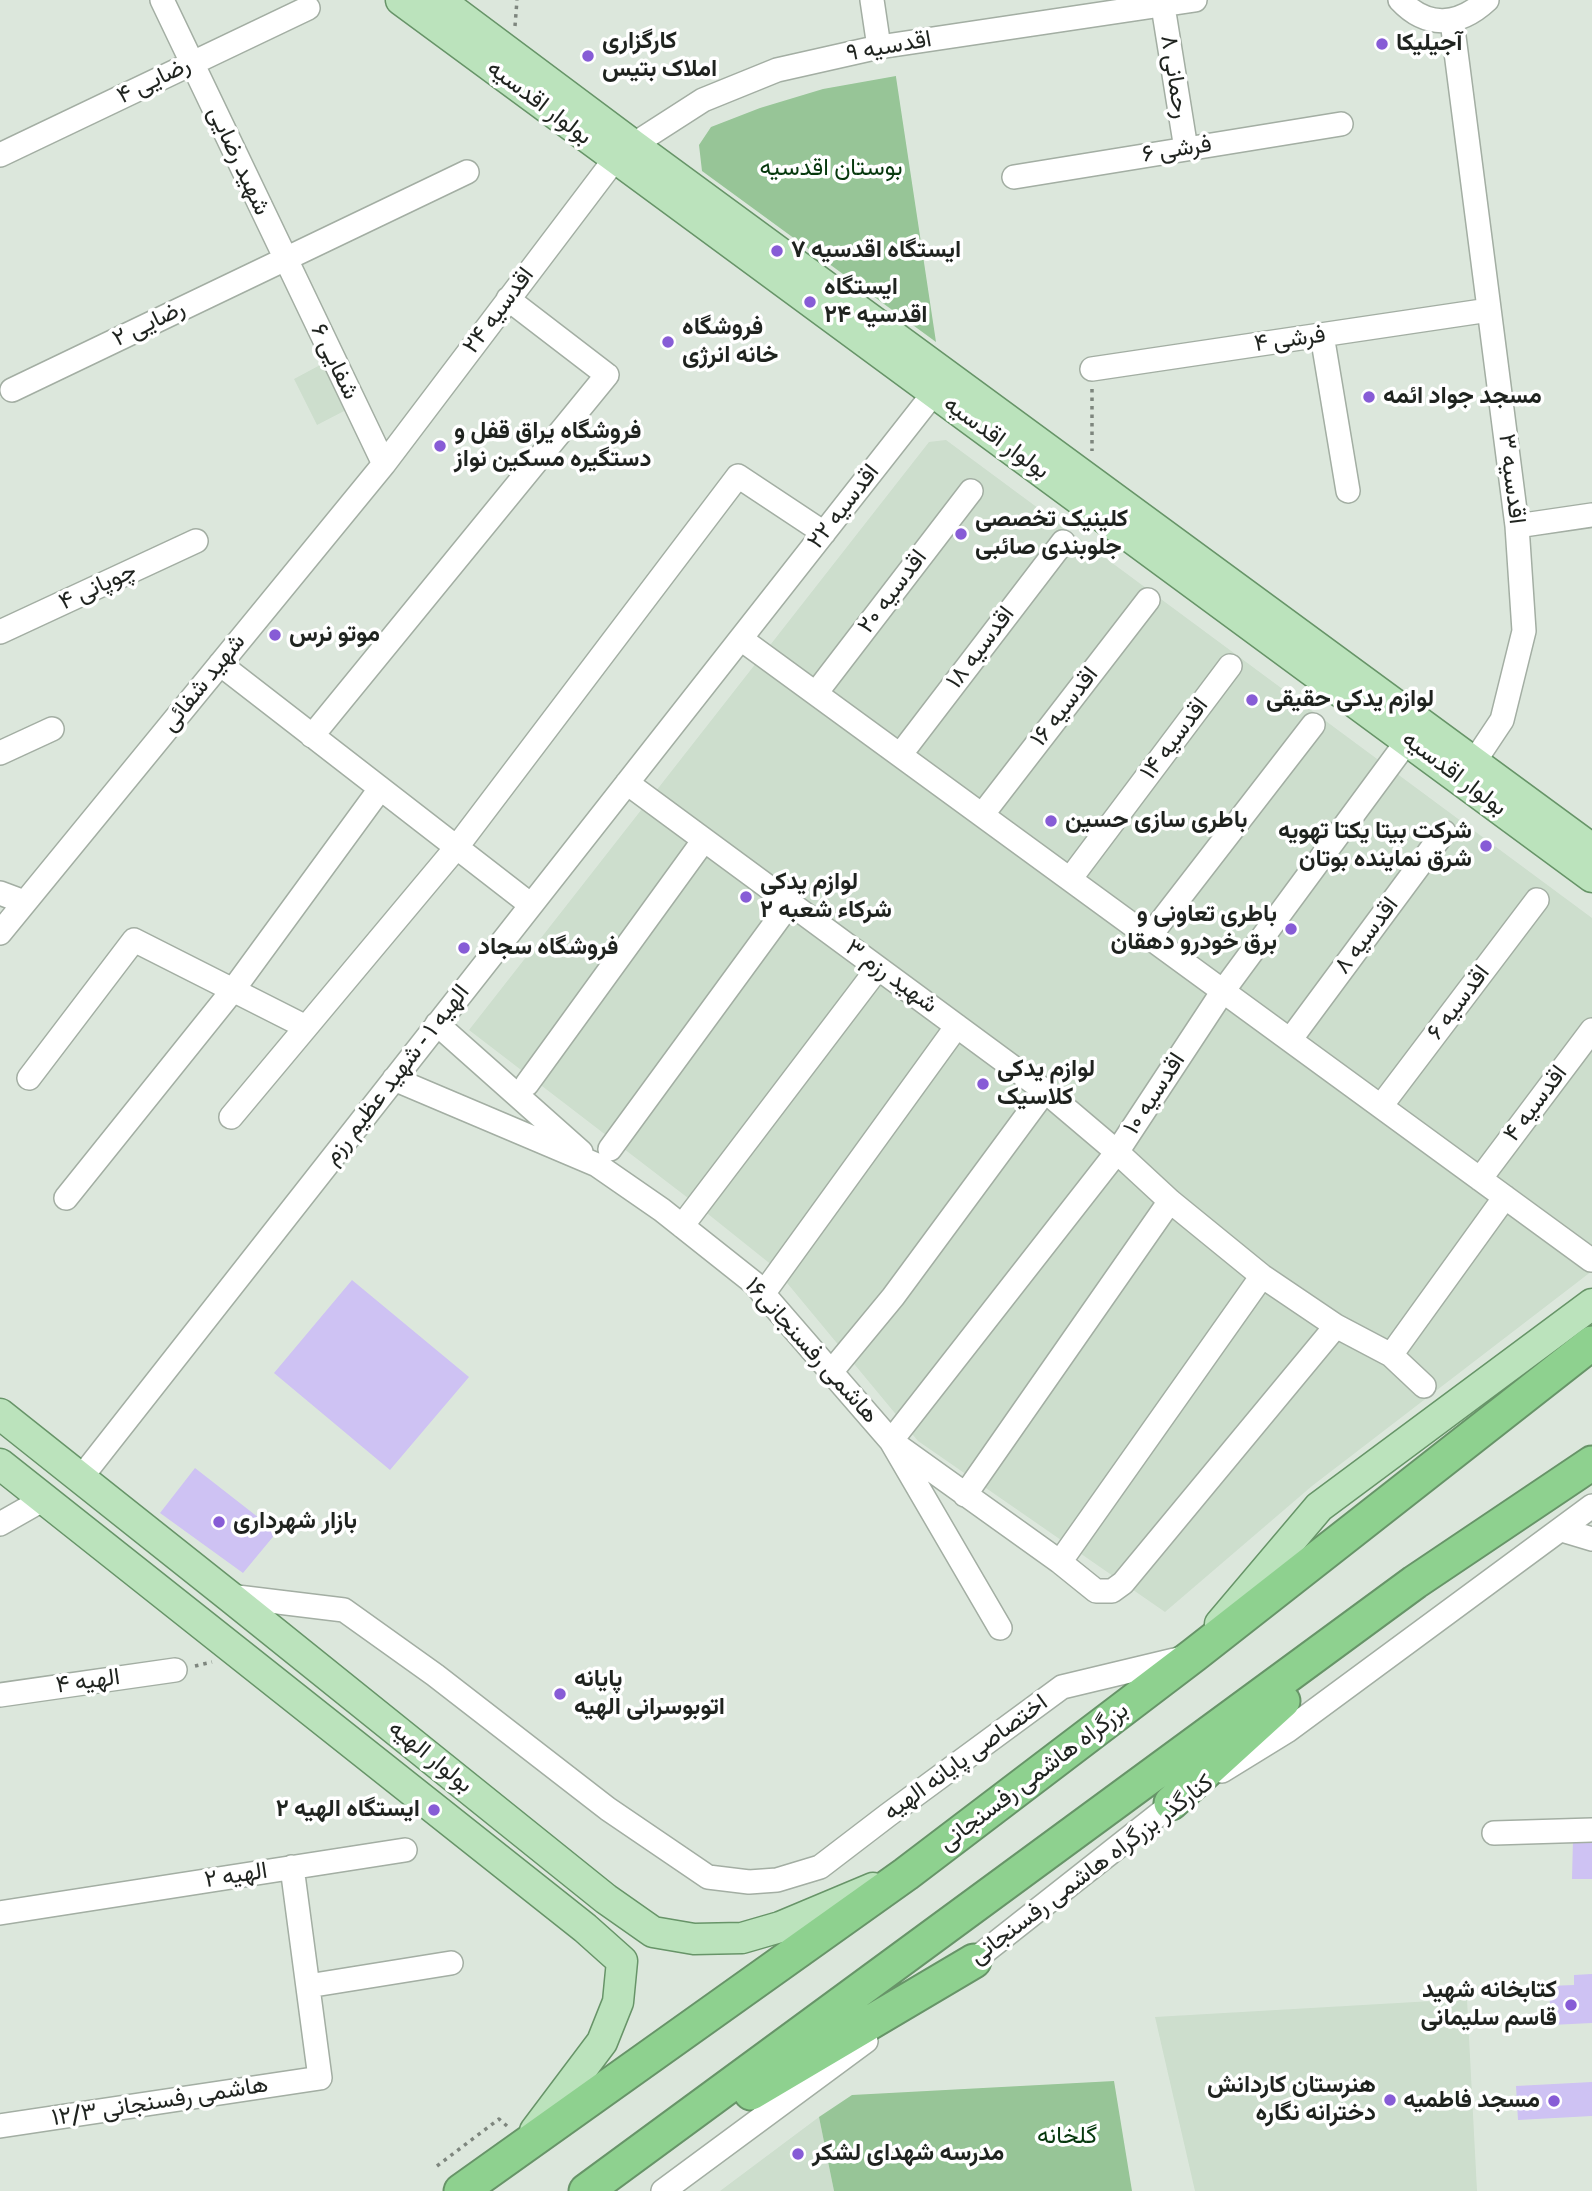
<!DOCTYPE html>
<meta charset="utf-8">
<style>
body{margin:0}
canvas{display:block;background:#dce7dc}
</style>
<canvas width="1592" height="2191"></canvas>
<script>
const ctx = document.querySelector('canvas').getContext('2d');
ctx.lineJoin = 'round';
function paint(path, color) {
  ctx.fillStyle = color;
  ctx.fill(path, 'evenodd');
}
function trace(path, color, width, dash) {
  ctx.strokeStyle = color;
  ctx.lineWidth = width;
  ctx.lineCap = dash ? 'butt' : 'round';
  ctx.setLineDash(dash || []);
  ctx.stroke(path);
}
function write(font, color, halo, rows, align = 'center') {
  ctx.font = font + ' Signika,Vazirmatn,sans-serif';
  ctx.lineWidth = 7;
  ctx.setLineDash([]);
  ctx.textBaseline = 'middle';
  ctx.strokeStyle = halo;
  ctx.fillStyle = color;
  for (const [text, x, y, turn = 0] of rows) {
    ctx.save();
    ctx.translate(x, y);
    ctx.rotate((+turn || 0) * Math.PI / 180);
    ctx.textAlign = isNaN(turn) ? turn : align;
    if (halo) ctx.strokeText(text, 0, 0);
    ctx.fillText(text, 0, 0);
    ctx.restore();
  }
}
paint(new Path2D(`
 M322,364l24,46 -29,15 -23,-46z
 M946,440l646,478v353l-280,215 -147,126 -247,-171 -145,-175 -85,-68 -219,-168 460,-588z
 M1467,1999l10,192h-282l-40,-174z
 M819,2117l15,74h-114z`), '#cddecd');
paint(new Path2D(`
 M896,76v1l40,265 -234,-171 -3,-26 12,-18 49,-19 63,-19z
 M1114,2081l18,110h-298l-15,-74 33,-22z`), '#97c597');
paint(new Path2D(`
 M352,1280l117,97 -79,93 -116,-97z
 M195,1468l82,64 -34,41 -83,-60z
 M1573,1839h19v40h-20z
 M1592,1974v49l-41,2 -2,-39 25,-1v-10z
 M1592,2082v34l-74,4 -2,-34z`), '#cec2f3');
const minor = new Path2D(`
 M162,0l222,464
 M872,0l7,47
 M1162,0l24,149
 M1400,0c27,29 59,26 87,0
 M1452,21l65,505 7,105 -22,89 -28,42
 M633,145l70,-45 74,-30 102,-23 316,-47
 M0,155l308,-147
 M1014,177l327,-53
 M1322,335l26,156
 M1092,369l397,-59
 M12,390l455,-218
 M1517,526l75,-11
 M0,632l196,-91
 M741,639l850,621
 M220,664l311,241
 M816,693l155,-202
 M312,736l295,-361 -99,-76
 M0,753l52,-24
 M900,755l163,-213
 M627,783l418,308 72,61 53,49 92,75 74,50 55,29 33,31
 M982,815l166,-215
 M1070,879l160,-213
 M0,893l24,9
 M0,933l384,-469 231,-305
 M1149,937l164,-212
 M437,1024l144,128
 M1290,1040l154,-208
 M29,1078l105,-138 172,87
 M394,1079l203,86 65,45 92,73 137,158 109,187
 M527,1084l177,-244
 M1381,1106l156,-206
 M231,1117l225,-269 282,-372 86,57
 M610,1149l180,-246
 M1480,1179l112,-149
 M66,1198l167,-208 147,-201
 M682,1226l196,-258
 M763,1294l194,-268
 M1336,1326l-213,257 -11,8h-16l-36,-29 -169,-121 226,-289 106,-161 185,-251
 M1391,1355l114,-158
 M831,1372l62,-75 152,-206
 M80,1479l864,-1099
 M965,1495l205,-294
 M0,1524l44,-25
 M1562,1530l30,9
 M1060,1562l202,-286
 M229,1596l115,14 91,65 173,134 100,68 41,5 28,-2 43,-13 68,-52 174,-128 121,-29
 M0,1695l175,-25
 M1222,1771l65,-40 305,-225
 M1494,1833l98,-3
 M0,1913l405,-63
 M964,1968l217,-171
 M308,1986l143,-23
 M0,2126l320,-48 -28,-211
 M663,2191l203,-150`);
const major = new Path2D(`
 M401,0l1191,877
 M439,0l194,145 959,704
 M0,1414l229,182 377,303 47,33 41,7 48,-1 38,-11 93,-39
 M0,1464l585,464 37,33
 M1220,1624l99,-117 273,-203
 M535,2131l67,-89 16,-40 4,-41`);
const highway = new Path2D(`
 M1171,1803l112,-102
 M751,2093l223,-132
 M461,2191l445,-317 288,-219 398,-312
 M586,2191l829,-609 177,-119`);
trace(minor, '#a3aea3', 26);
trace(major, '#679468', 33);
trace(highway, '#679468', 37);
trace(new Path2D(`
 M515,26l2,-26
 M1092,389v62
 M195,1666l17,-4
 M437,2166l62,-47 8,7`), '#7e867e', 3.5, [3.5, 5]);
trace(minor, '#fff', 23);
trace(major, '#bbe3bc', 30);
trace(highway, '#8ed18f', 33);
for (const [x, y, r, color] of [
 [1382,44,7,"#875cd6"],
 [588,56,7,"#875cd6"],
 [777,251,7,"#875cd6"],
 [810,302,7,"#875cd6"],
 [668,342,7,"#875cd6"],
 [1369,397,7,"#875cd6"],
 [440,446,7,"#875cd6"],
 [961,534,7,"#875cd6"],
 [275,635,7,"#875cd6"],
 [1252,700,7,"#875cd6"],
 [1051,821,7,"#875cd6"],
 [1486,846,7,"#875cd6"],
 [746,897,7,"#875cd6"],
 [1291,929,7,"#875cd6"],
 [464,948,7,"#875cd6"],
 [983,1084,7,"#875cd6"],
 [219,1522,7,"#875cd6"],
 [560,1694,7,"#875cd6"],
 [434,1810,7,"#875cd6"],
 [1571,2005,7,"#875cd6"],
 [1390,2100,7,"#875cd6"],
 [1554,2101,7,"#875cd6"],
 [798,2154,7,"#875cd6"]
]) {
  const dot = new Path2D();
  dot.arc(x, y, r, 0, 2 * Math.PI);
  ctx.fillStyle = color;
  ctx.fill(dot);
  trace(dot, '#fff', 2.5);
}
write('bold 24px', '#1f231f', '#fff', [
 ["کارگزاری",602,42],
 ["املاک بتیس",602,70],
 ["آجیلیکا",1396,44],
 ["ایستگاه اقدسیه ۷",791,251],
 ["ایستگاه",824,288],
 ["اقدسیه ۲۴",824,316],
 ["فروشگاه",682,328],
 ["خانه انرژی",682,356],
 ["مسجد جواد ائمه",1383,397],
 ["فروشگاه یراق قفل و",454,432],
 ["دستگیره مسکین نواز",454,460],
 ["کلینیک تخصصی",975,520],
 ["جلوبندی صائبی",975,548],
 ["موتو نرس",289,635],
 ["لوازم یدکی حقیقی",1266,700],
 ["باطری سازی حسین",1065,821],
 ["شرکت بیتا یکتا تهویه",1472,832,"right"],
 ["شرق نماینده بوتان",1472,860,"right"],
 ["لوازم یدکی",760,883],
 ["شرکاء شعبه ۲",760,911],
 ["باطری تعاونی و",1277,915,"right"],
 ["برق خودرو دهقان",1277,943,"right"],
 ["فروشگاه سجاد",478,948],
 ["لوازم یدکی",997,1070],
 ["کلاسیک",997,1098],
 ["بازار شهرداری",233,1522],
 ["پایانه",574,1680],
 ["اتوبوسرانی الهیه",574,1708],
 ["ایستگاه الهیه ۲",420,1810,"right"],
 ["کتابخانه شهید",1557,1991,"right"],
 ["قاسم سلیمانی",1557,2019,"right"],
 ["هنرستان کاردانش",1376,2086,"right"],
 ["دخترانه نگاره",1376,2114,"right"],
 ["مسجد فاطمیه",1540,2101,"right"],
 ["مدرسه شهدای لشکر",812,2154]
], 'left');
write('24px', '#1f231f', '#fff', [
 ["اقدسیه ۹",889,47,-10],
 ["رحمانی ۸",1174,77,81],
 ["رضایی ۴",154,81,-26],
 ["بولوار اقدسیه",539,103,37],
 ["فرشی ۶",1177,150,-9],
 ["شهید رضایی",238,161,65],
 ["اقدسیه ۲۴",499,311,-53],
 ["رضایی ۲",149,324,-26],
 ["فرشی ۴",1290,340,-8],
 ["شفایی ۶",334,362,64],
 ["بولوار اقدسیه",996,438,36],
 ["اقدسیه ۳",1511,479,83],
 ["اقدسیه ۲۲",844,507,-52],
 ["چوپانی ۴",98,587,-25],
 ["اقدسیه ۲۰",893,592,-53],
 ["اقدسیه ۱۸",981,648,-53],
 ["شهید شفائی",204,683,-51],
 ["اقدسیه ۱۶",1065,707,-52],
 ["اقدسیه ۱۴",1175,739,-53],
 ["بولوار اقدسیه",1454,774,37],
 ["اقدسیه ۸",1367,936,-53],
 ["شهید رزم ۳",891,977,36],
 ["اقدسیه ۶",1459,1003,-53],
 ["الهیه ۱ - شهید عظیم رزم",397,1075,-52],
 ["اقدسیه ۱۰",1155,1094,-57],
 ["اقدسیه ۴",1536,1104,-53],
 ["هاشمی رفسنجانی۱۶",811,1351,48],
 ["الهیه ۴",88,1682,-8],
 ["بولوار الهیه",430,1757,39],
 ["اختصاصی پایانه الهیه",966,1758,-36],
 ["بزرگراه هاشمی رفسنجانی",1034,1777,-37],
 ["کنارگذر بزرگراه هاشمی رفسنجانی",1092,1870,-37],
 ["الهیه ۲",236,1876,-9],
 ["هاشمی رفسنجانی ۱۲/۳",160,2102,-9]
]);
write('24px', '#06380d', '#fff', [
 ["بوستان اقدسیه",831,169],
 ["گلخانه",1067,2137]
]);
</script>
